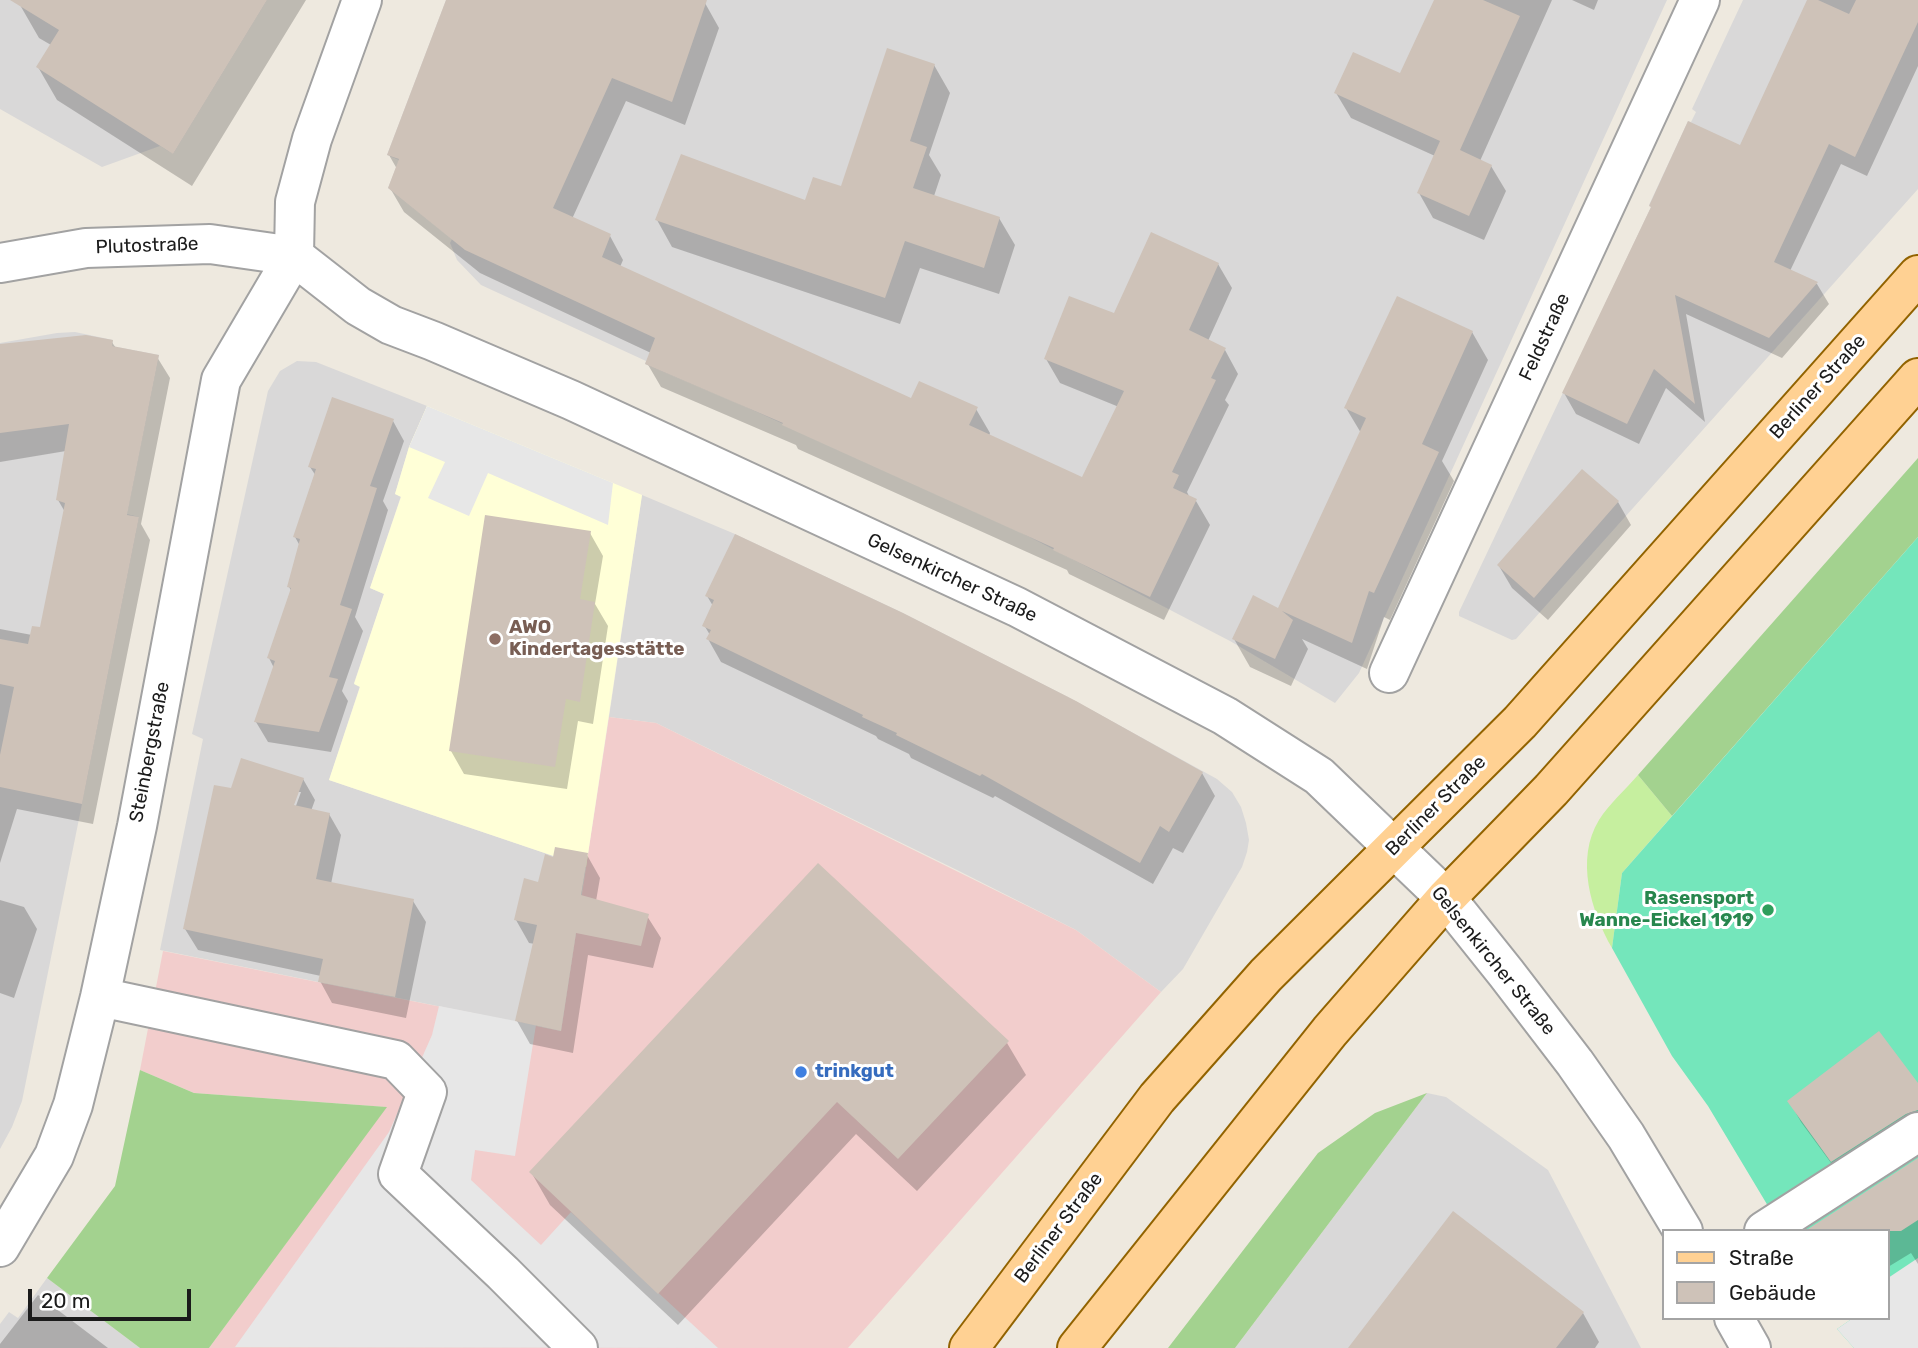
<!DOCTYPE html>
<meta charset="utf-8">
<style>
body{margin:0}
#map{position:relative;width:1918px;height:1348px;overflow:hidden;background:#eee9df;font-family:Rubik,sans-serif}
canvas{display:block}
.legend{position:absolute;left:1662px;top:1229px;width:228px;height:91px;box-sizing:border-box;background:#fff;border:2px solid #a4a4a4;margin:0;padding:9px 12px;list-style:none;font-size:21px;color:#1b1b1b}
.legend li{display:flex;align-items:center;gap:14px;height:35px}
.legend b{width:35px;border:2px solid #a4a4a4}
.scale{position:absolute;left:28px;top:1289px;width:163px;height:32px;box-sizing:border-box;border:4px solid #1b1b1b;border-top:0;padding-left:9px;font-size:21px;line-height:24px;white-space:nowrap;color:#1b1b1b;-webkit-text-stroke:5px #fff;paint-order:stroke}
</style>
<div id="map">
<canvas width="1918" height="1348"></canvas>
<ul class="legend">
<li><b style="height:9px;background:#ffd193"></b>Straße</li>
<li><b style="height:19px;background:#cec2b8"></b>Gebäude</li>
</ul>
<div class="scale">20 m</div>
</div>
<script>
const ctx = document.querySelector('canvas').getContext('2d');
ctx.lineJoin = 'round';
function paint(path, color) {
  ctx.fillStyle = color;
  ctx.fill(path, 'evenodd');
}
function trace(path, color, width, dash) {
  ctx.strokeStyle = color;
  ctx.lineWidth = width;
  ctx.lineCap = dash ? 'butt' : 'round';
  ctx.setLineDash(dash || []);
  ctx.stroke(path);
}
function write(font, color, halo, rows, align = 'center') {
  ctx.font = font + ' Rubik,sans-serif';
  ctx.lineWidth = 6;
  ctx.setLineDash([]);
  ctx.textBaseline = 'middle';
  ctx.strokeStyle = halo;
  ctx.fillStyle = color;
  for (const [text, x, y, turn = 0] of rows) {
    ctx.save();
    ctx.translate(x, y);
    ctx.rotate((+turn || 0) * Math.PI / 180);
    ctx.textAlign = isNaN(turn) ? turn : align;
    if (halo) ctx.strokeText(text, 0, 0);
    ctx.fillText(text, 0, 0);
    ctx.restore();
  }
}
paint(new Path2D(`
 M0,0h267l-94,154 -13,-8 -58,21 -102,-58z
 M446,0h1221l-308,673 -24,30 -105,-62 -214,-111 -281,-128 -90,-38 1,-3 -165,-76 -24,-25 -7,-17 2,-4 -64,-51 11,-28 -12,-5z
 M1743,0h175v189l-402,450 -4,1 -53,-24v-4l192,-405 -2,-2 39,-84 3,1 5,-10 -4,-3z
 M75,332l38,8 -1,6 47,9 -32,159 12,3 -57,287 -60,297 -10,26 -12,22v-806l57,-10z
 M297,361l19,1 111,44 -18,41 -14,47 6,2 -31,92 14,6 -30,89 6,3 -31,94 257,87 -25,164 -401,-81 43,-211 -11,-5 76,-343 12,-20z
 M642,495l93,39 168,79 165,84 149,82 15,13 9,15 5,16 3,17 -2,12 -5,15 -59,102 -22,23 -85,-62 -119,-60 -301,-147 -47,-6z
 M1427,1093l19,4 102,73 93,178h-406z
 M47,1278l93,70h-140v-24l9,-12 9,6z`), '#d9d8d8');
paint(new Path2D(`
 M609,717l47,6 420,207 85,62 -313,356h-639l177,-241 -192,-14 -54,-23 23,-119 398,80z`), '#f2cdcc');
paint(new Path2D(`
 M427,406l215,89 -56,372 -257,-87 31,-93 -6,-3 30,-90 -14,-6 31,-91 -6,-3 14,-47z`), '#ffffd7');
paint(new Path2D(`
 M1638,775l34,41 -50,57 -10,75c-21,-37 -37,-89 -13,-128 10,-16 27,-31 39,-45z`), '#c6ef9f');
paint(new Path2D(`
 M1918,458v79l-246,279 -34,-41z
 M140,1070l54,23 193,14 -178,241h-69l-93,-70 68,-92z
 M1427,1093l-192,255h-67l150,-195 57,-40z`), '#a3d28f');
paint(new Path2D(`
 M1918,537v811h-64l-17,-19 16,-11h35v-87h-105l-75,-125 -36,-50 -60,-108 10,-75z`), '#74e6bb');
paint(new Path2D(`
 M427,406l186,77 -5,42 -120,-52 -19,43 -41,-18 17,-36 -36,-15z
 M439,1006l97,19 -21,131 -40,-6 -4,30 70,65 30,-33 147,136 -483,-1 154,-215 43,-97z
 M1918,1258v90h-64l-17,-19 16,-11h35v-40z`), '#e7e7e7');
paint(new Path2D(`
 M24,0h282l-114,186 -135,-86 -19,-33 13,-22 -12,-7 -19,-33z
 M447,0h249l9,3 14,25 -34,97 -59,-24 -54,118 38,17 13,24 -3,7 291,134 65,8 14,24 -1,3 93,43 37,-72 -59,-24 -14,-24 69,-43 103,-52 14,24 -24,53 17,9 13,24 -13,26 4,5 -42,87 3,6 6,3 14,24 -46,95 -95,-46 -2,-4 -269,-121 -2,-4 -135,-58 -14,-24 4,-10 -171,-80 -76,-61 -14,-24 7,-19 -8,-14z
 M1436,0h116l-72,161 11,5 15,25 -22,49 -51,-22 -14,-25 16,-37 -84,-38 -15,-25 65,-18z
 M1572,0h26l-4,10z
 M1809,0h109v66l-51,110 -26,-12 -51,107 27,13 12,20 -47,54 -96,-44 19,108 -39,-34 -27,56 -63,-30 -12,-21 176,-246z
 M934,65l16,28 -21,62 12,20 -7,21 65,22 16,27 -16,49 -79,-26 -20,56 -228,-77 -15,-27 149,-18 36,-14z
 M1472,332l16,28 -46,101 12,20 -64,139 -6,-3 -17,52 -65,-30 6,10 -17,37 -41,-19 -16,-28 45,-29 82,-177 -15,-25z
 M111,341l5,7 41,9 13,21 -29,146 9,16 -57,284 -76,-15 -17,54v-234l32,6 9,-6 24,-117 -7,-12 8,-49 -66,11v-116z
 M393,421l11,20 -21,60 5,9 -33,107 8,14 -21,60 6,10 -17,51 -63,-10 -12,-20 18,-54 -5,-10 23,-66 -3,-5 11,-41 -5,-9 21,-61 -6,-9z
 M1583,471l35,31 13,23 -83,95 -36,-32 -13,-22z
 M590,533l13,23 -8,48 13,22 -15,98 -15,-3 -11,68 -103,-15 -13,-23z
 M707,596l495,177 13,23 -32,57 -10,-5 -20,36 -158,-88 -2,2 -82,-40 -2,-4 -31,-15 -2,-3 -155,-74 -13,-23 2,-4 -6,-10 9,-19z
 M303,779l12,21 -4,11 18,3 12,21 -10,49 82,17 13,21 -20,96 -74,-15 -12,-22 1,-5 -123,-26 -13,-21 47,-139zM297,792h4l-8,22 -3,-1z
 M587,855l13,23 -4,23 51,15 14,22 -8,30 -65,-13 -15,98 -43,-9 -13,-23 18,-77 -6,-1 -13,-23 38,-61z
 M0,900l24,7 13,22 -23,69 -14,-5z
 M1007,1043l19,32 -109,116 -61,-57 -178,191 -128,-120 -19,-33z
 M1918,1085v50l-73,47 -44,-60 -12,-21z
 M1918,1160v104l-7,-11 -23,14v-36z
 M38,1295l70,53h-108v-4z
 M1583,1313l16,29 -4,6h-245z`), '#0003');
paint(new Path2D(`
 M10,0h257l-94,154 -137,-87 23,-37z
 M446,0h261l-35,102 -60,-24 -59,130 58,26 -9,23 309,141 8,-17 59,26 -9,18 113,52 42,-86 -80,-32 25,-63 45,17 37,-81 68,31 -30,67 37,18 -15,30 5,2 -44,92 7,3 -6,13 24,11 -47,98 -97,-47 1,-2 -272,-123 1,-2 -138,-59 10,-26 -190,-88 -77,-62 11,-29 -12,-4z
 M1434,0h49l37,16 -60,134 32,15 -23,51 -52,-23 23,-52 -106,-48 19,-41 47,21z
 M1807,0h11l31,14 7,-14h62v22l-63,135 -26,-13 -55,118 44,20 -49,56 -94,-43 20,109 -41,-35 -27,55 -65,-31 89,-186 -2,-1 39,-85 52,24z
 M887,48l48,16 -25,77 17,6 -14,41 87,29 -16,51 -79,-27 -20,57 -230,-78 26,-66 124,46 8,-23 28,9z
 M1397,296l76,35 -51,113 17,8 -65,141 -5,-2 -17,52 -70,-32 11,9 -18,39 -43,-20 21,-44 25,13 88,-190 -22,-10z
 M86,335l27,5 -1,6 47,9 -32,160 12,2 -57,287 -82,-17v-32l14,-68 -14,-3v-45l28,5 4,-18 8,1 25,-124 -9,-3 13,-76 -69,9v-89z
 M332,397l62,22 -24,67 7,2 -37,117 12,4 -23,68 9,2 -19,53 -65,-10 21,-61 -8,-3 24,-70 -4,-1 13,-48 -7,-2 23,-68 -8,-2z
 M1582,469l37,32 -85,97 -37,-33z
 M485,515l106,16 -11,68 15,3 -15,100 -14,-3 -11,68 -106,-16z
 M735,534l168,79 173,88 127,71 -34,60 -9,-6 -20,37 -158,-89 -2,2 -84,-41 1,-2 -35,-16 1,-2 -157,-76 5,-9 -9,-4 12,-26 -9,-4z
 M241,758l63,20 -10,27 36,8 -14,66 98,20 -19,98 -77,-15 5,-23 -140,-30 31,-144 17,3z
 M555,847l33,6 -7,42 68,19 -8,32 -65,-13 -15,98 -46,-10 22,-96 -23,-5 10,-42 14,4 7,-28 8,3z
 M818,863l191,178 -111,118 -61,-57 -179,192 -129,-122z
 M1879,1031l39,52v27l-12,4 -75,48 -44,-61z
 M1918,1158v62l-17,11h-96z
 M1453,1211l131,101 -28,36h-208z`), '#cec2b8');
const minor = new Path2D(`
 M294,256l64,50 33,19 42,16 138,59 446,207 208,109 94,60 127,122 60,75 69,90 51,73 57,95
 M0,263l86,-15 124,-4 84,12
 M1389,673l311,-673
 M100,997l296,63 31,32 -29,82 105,99 75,75
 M1764,1231l154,-99
 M0,1247l54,-91 19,-51 27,-108 37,-171 84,-446 73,-124 1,-54 17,-63 50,-139
 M1734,1318l17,30`);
const major = new Path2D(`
 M969,1348l188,-250 109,-123 254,-253 398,-447
 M1077,1348l253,-317 116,-133 105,-108 367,-412`);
trace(minor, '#a2a2a2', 42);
trace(major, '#926300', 42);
trace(minor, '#fff', 38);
trace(major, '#ffd193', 38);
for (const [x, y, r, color] of [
 [495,639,7,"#8d6e63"],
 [1768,910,7,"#2e9e5b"],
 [801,1072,7,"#3f7fe0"]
]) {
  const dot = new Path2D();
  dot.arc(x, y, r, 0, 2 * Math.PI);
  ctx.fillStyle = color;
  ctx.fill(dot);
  trace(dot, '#fff', 2.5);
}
write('19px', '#1b1b1b', '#fff', [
 ["Plutostraße",147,246,-2],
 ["Feldstraße",1545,337,-65],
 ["Berliner Straße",1818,387,-48],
 ["Gelsenkircher Straße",952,578,25],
 ["Steinbergstraße",150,752,-79],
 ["Berliner Straße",1436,806,-45],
 ["Gelsenkircher Straße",1493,961,51],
 ["Berliner Straße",1059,1228,-53]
]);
write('bold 19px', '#785e54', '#fff', [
 ["AWO",509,628],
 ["Kindertagesstätte",509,650]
], 'left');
write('bold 19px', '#27864d', '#fff', [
 ["Rasensport",1754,899],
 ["Wanne-Eickel 1919",1754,921]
], 'right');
write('bold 19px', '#366cbe', '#fff', [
 ["trinkgut",815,1072]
], 'left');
</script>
